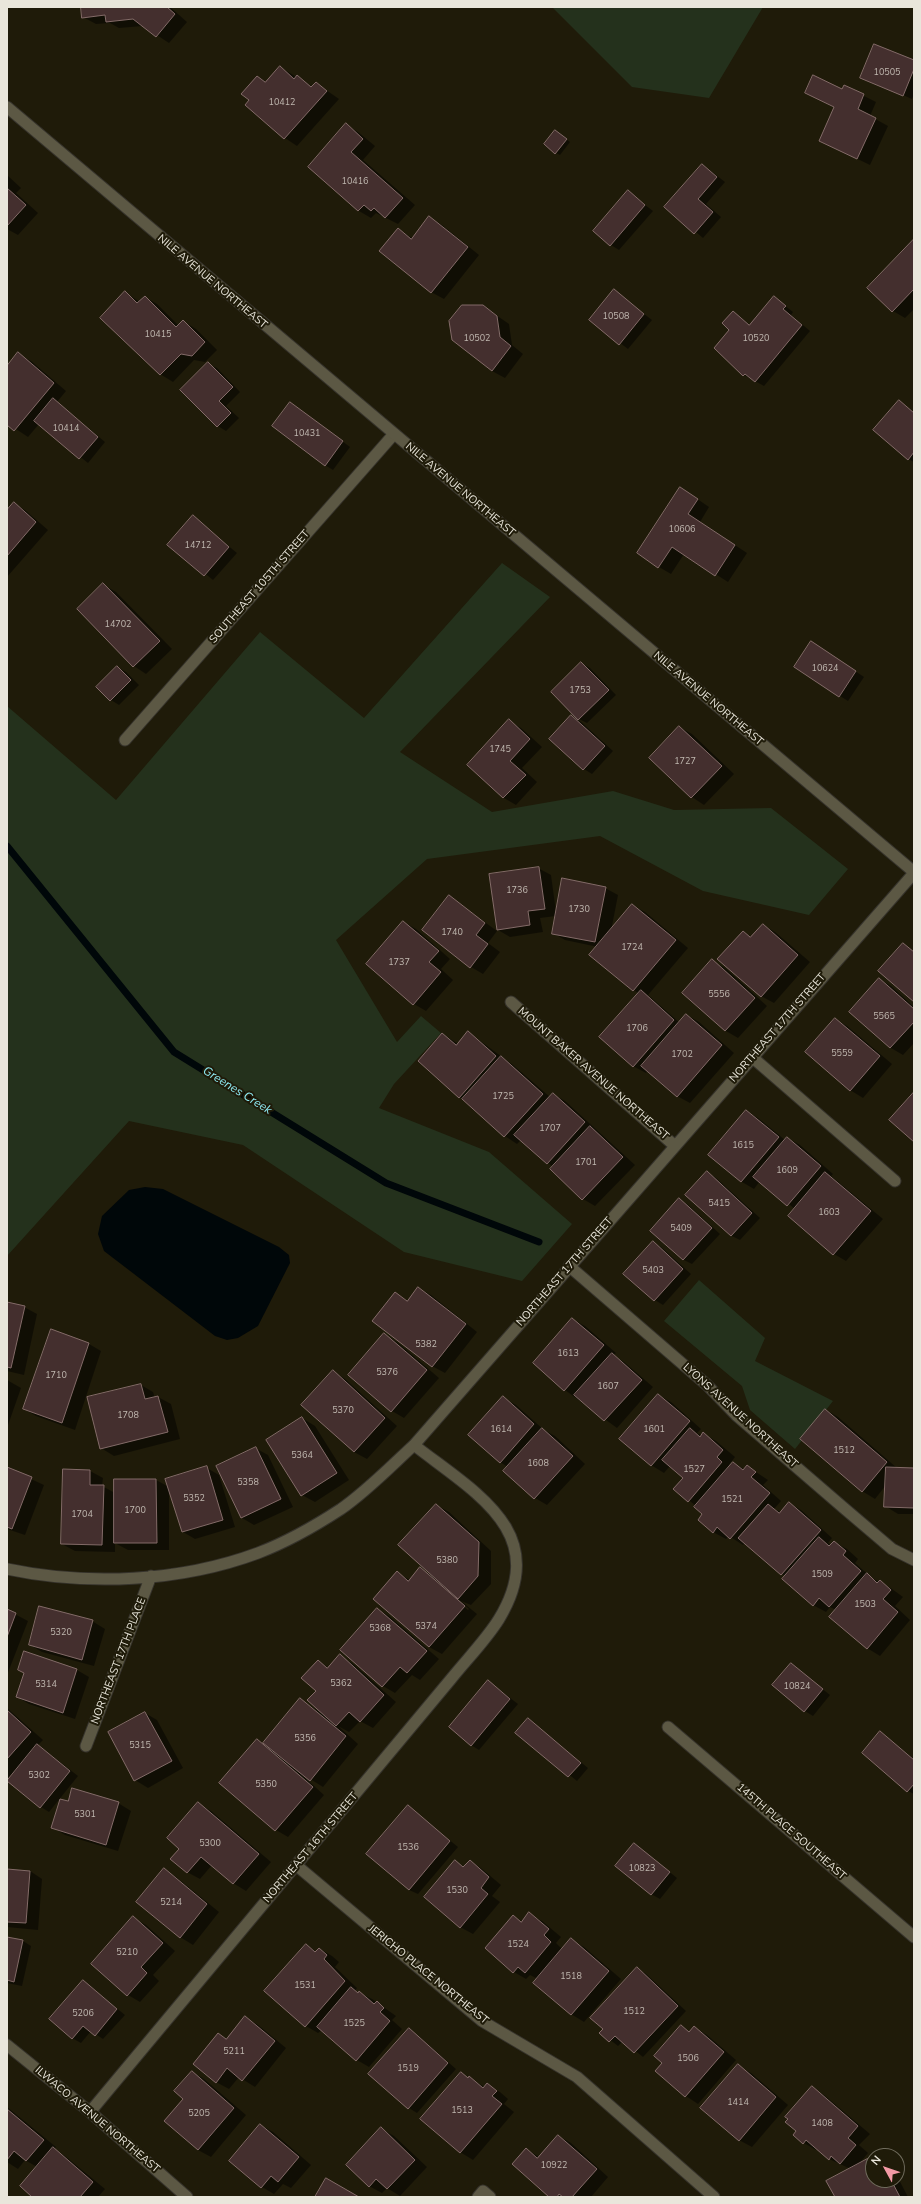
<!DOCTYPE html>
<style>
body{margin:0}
#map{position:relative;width:921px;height:2204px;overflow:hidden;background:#1f1b09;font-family:"Nunito Sans",sans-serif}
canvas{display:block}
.frame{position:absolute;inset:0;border:8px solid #e9e6db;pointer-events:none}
.north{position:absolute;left:865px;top:2148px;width:40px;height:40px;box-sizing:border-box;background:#1f1b09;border:1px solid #706c5d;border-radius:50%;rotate:310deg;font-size:11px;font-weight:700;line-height:16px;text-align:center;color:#e9e6db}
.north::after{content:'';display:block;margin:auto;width:14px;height:18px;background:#f49aa6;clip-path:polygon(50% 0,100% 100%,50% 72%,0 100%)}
</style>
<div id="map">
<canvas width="921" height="2204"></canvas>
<div class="frame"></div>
<div class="north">N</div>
</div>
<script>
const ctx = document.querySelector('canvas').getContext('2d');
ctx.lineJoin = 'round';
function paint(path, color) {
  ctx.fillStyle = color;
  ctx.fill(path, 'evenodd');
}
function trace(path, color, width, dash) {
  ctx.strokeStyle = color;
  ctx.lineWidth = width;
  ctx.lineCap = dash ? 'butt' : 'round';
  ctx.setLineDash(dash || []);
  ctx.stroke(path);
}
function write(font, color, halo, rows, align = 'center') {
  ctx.font = font + ' "Nunito Sans",sans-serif';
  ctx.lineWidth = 4;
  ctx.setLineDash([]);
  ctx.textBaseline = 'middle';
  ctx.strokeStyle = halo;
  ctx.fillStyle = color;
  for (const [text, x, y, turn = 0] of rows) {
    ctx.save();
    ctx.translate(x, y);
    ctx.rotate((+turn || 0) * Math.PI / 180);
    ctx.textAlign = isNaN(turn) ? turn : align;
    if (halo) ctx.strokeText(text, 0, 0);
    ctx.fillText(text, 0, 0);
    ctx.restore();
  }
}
paint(new Path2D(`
 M552,7h211l-54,91 -77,-11z
 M502,563l48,34 -150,155 92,60 121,-21 61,19 97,-2 77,61 -39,46 -106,-24 -103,-55 -173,23 -91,81 61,102 24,-26 20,17 -47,51 -15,24 110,44 83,72 -50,57 -118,-29 -161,-107 -114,-24 -122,135v-550l109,94 144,-168 104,86z
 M699,1280l66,58 -10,23 78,40 -38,48 -45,-39 -8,-24 -78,-65z`), '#24311c');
paint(new Path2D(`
 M145,1187l18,2 116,58 10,8 1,8 -32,63 -20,12 -11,2 -12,-4 -111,-85 -6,-17 4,-18 27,-26z`), '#000709');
paint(new Path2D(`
 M82,7h88l17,15 -18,21 -26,-17 -24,2 -9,-5 -14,1 -13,-7z
 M914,61v33l-2,5 -50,-22z
 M280,67l33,20 3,-4 23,16 -42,47 -12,-8 -38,-34 4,-4 7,-23 9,5z
 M844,86l32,16 -6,14 18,10 -18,39 -37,-18 2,-39 -29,-15 36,-3z
 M346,125l12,7 17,14 -12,14 52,45 -17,19 -22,-11 -5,5 -12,-7 -50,-44z
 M559,133l11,9 -10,13 -4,-2z
 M703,165l22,17 -19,22 15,13 -18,21 -37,-31z
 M7,175l14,13 -5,5 22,20 -20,22 -11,-6z
 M628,192l25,19 -34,39 -8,-5z
 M429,217l13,8 37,30 -35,44 -13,-7 -33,-63 14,9z
 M914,240v69l-9,9 -12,-7z
 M614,291l38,29 -24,29 -38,-29z
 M126,293l14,9 5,-5 12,7 22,22 4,-5 13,8 21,21 -12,12 -11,-2 -21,22 -13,-8z
 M774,297l19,15 -2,3 19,16 -46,55 -20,-11 -29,-27 16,-19 2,-17 17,13z
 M483,306l26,18 3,21 11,9 -18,24 -13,-7z
 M18,354l13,7 35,30 -9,11 48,40 -17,21 -49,-39 -11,13 -21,-14v-56z
 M208,364l9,4 23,24 -14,14 13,12 -13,13 -8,-5z
 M899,401l15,11v50l-6,-3z
 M298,408l52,39 -17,23 -8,-5z
 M693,496l16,11 -9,15 47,31 -19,29 -44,-28 -13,20 -12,-7z
 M14,503l12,8 22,19 -41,47v-66z
 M193,517l44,36 -24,27 -44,-36z
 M104,585l12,7 56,57 -26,25 -12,-8 -56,-56z
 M819,647l45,30 -16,24 -8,-5z
 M581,663l9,5 26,27 -29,28 -8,-4z
 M117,667l9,5 13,13 -20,20 -8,-5z
 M571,717l9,4 33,30 -21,23 -8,-5 -33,-30z
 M509,721l12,7 21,19 -20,21 15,14 -21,23 -12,-7 -36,-33z
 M679,727l13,7 42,40 -30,31 -12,-8 -42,-39z
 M538,868l13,7 5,37 49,-24 13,7 -7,36 21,-26 13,7 43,36 -40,47 32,28 7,-8 12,7 35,31 -44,50 -13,-7 -29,-26 -2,3 -13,-7 6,-72 -48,-39 7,-8 -33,-7 -12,-7 3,-17 -16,2 3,14 -33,5 -12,-7 -8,-55z
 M450,897l47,34 -9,12 12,9 -17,22 -12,-7z
 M404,922l12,7 34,30 -9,10 12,11 -27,31 -12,-7z
 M763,925l12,7 35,30 -36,41 -13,-7 -18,-64 9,5z
 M712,961l13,7 42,38 -29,32 -12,-7 -42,-38z
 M879,979l12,7 23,21v36l-11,12 -12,-7 -41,-36z
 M835,1019l12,7 45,38 -29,34 -13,-8z
 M468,1032l45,33 37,32 3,-3 12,7 70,64 -40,41 -12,-7 -30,-32 -32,-27 -4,4 -12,-8 -45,-39 -17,-63 15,10z
 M746,1111l12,7 27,22 2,-2 13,7 33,29 -2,2 52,43 -37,42 -12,-7 -45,-38 6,-7 -35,-28 -6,8 -12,-7 -33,-27z
 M707,1173l8,4 45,41 -20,22 -8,-4 -45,-41z
 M679,1200l8,4 33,30 -28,30 -8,-4 -33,-29z
 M653,1242l8,5 30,27 -28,31 -8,-5 -30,-26z
 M418,1288l13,7 46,37 -32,41 -13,-7 -37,-73 13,8z
 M7,1303l17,4 13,7 -13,61 -17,-4z
 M572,1319l13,7 31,27 -3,2 11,7 29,25 -36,41 -52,-38z
 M51,1331l38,13 12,7 -26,79 -39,-14 -12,-7z
 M384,1334l13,8 42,36 -35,40 -12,-7z
 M333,1371l12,8 52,47 -30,33 -13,-7z
 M7,1380l14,8 -14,40z
 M141,1385l12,7 2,6 3,-1 13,7 9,35 -66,17 -13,-8z
 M658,1395l13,7 30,27 -4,4 5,3 1,-2 13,7 19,16 -6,8 1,2 3,-4 11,6 3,-3 21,14 -5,5 18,16 -7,8 7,3 8,-9 12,7 31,28 -4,5 3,2 3,-3 13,7 11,10 -3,4 17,15 20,11 11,8 -8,9 15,14 -30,36 -13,-8 -31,-38 -6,-3 -4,5 -13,-7 -27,-28 -41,-34 -2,2 -14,-9 -3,3 -13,-7 -17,-26 -21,-17 9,-11 -14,-12 -6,7 -13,-8z
 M503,1398l13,7 28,25 11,6 30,28 -38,41 -12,-7 -30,-27 3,-4 -8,-5z
 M826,1410l12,7 59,51 17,1v45h-16l-13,-8 1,-21 -11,14 -13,-8z
 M302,1418l13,8 34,54 -34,22 -13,-7z
 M255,1448l13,7 25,52 -39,18 -12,-7z
 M7,1468l37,17 -19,50 -18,-6z
 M207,1468l12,7 16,52 -40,12 -12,-7 -14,-43v61h-41l-13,-7v9l-40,-1 -13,-7 2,-74 26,1 13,7 -1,8 13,7v-13h41l13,7z
 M436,1505l13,7 42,39v33l-20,21 -10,-4 16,13 -35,40 -13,-7 -32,-74 13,7 10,-11 13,7zM430,1575l39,34 -1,1 -38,-32z
 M377,1609l12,7 50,43 -19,21 -8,-5 -17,18 -12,-7z
 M7,1610l21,11 -21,54z
 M92,1621l13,8 -11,37 -52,-14 -12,-7z
 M25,1652l52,18 12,7 -14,42 -46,-15 -12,-7 8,-24z
 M340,1656l12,7 44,39 -23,26 -13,-7 -11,11 -11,-6 20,18 -35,43 -19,-12 -1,1 21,19 -36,42 -12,-7 -55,-47 36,-43 11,7 32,-48 21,14 -4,-22 1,-30 11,7z
 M791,1664l39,31 -17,21 -8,-5z
 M488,1681l30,23 -39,46 -8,-5z
 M7,1708l36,32 -5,5 40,31 -29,36 -8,-5 -27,-35 -7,7z
 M145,1713l12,7 26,48 -35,20 -13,-8z
 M528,1719l60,49 -11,13 -60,-48z
 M880,1732l34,27v35l-6,-3z
 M69,1803h49l13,8 -13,40 -53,-16 -13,-8z
 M198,1803l13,8 60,51 -25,29 -13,-8 -21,-18 -12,14 -13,-7 -6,-23z
 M408,1806l50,41 -40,47 -9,-4z
 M635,1844l42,34 -17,21 -9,-5z
 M470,1861l12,8 19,16 -9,11 8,6 -27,32 -13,-7 -5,-65 10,5z
 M164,1869l12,8 43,35 -26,33 -13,-8z
 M7,1870l23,1 12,8 -4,51 -31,-3z
 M529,1914l13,7 19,16 -5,6 7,7 8,-10 13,7 37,32 -37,43 -13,-8 -33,-35 -8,-4 -4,4 -12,-7 -28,-25 27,-31 10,6z
 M133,1918l13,7 29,26 -22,24 6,6 -19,21 -12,-7z
 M7,1938l16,3 8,5 -9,40 -15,-3z
 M306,1945l11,7 3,-3 12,7 7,6 -4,5 22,21 -2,3 17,8 24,17 -4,4 10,9 -33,38 -12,-7 -35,-30 -4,3 -12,-7 -40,-35z
 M637,1969l8,4 41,38 -43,46 -20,-16 -5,5 -17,-13z
 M83,1981l42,34 -22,24 -12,-8 -10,12 -9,-5z
 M245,2017l13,8 28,23 -31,39 -16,-10 -10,12 -13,-7 2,-48 9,5z
 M681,2026l9,6 4,-5 13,8 29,25 -38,44 -12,-8 -29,-25 7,-8z
 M409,2030l8,5 39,34 -39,44 -8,-5z
 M738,2066l13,7 37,32 -36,42 -13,-7z
 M192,2072l12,7 42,36 -35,42 -13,-7 -13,-51z
 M461,2074l24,13 2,-2 13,7 8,7 -4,5 10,8 -41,48 -13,-8z
 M812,2088l12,7 46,39 -11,11 9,8 -10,12 15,-8v23h24v-4l11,21h-72l15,-28 -22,-10 -11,-10 -2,1 -12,-7 -6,-12z
 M7,2107l49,40 -2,2 11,7 40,33 -7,8h-64l3,-30 -12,-7 -7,9 -11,-7z
 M260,2125l13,7 38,33 -20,23 -8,-4 -9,10 -12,-7z
 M382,2129l12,7 33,31 -27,29 -13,-8 -5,5 -13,-7z
 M558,2136l13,7 37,34 -17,20h-40l-25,-48 13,8z`), '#0007');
trace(new Path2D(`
 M7,846l167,206 212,131 153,59`), '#000709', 7);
const building = new Path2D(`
 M81,7h86l8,7 -19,23 -23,-18 -27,3 -1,-7 -23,3z
 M874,44l40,16v9l-11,27 -43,-18z
 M280,66l14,13 3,-4 14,12 5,-5 11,9 -43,48 -39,-34 4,-5 -8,-6 16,-18 8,6z
 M813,75l29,14 2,-4 20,9 -6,15 18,9 -19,41 -38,-18 15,-34 -29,-14z
 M346,123l17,16 -12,13 52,46 -18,20 -11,-10 -3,3 -7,-6 -6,6 -50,-44z
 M555,130l12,9 -12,15 -11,-10z
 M702,164l15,13 -19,22 15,13 -19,22 -30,-27z
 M7,188l19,17 -19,21z
 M628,190l17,15 -35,41 -17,-15z
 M429,216l39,31 -37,46 -52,-42 19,-23 13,11z
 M914,239v50l-22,23 -25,-24z
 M614,289l30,25 -25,31 -30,-25z
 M125,291l12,12 8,-7 31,31 7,-7 22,22 -13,14 -11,-2 -21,21 -60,-57z
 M774,296l12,10 -3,3 19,16 -47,57 -10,-8 -2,2 -29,-28 15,-18 -7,-7 11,-12 16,14z
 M462,305h21l14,11 3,21 11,9 -19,25 -40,-31 -3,-19z
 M18,352l36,31 -40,48 -7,-6v-59z
 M208,362l25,25 -14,14 12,12 -14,14 -37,-37z
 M53,398l45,39 -19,22 -45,-38z
 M899,400l15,13v39l-6,8 -35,-30z
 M290,402l53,39 -18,25 -53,-40z
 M680,487l18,12 -10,15 47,31 -20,31 -43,-29 -14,21 -21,-15z
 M14,502l22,20 -29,34v-46z
 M193,515l36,32 -25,29 -37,-31z
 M103,583l57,58 -27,26 -56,-58z
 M811,641l45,30 -17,26 -45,-30z
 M581,662l28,28 -31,30 -27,-28z
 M117,666l14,14 -21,21 -14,-14z
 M571,715l34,31 -22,24 -34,-31z
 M509,719l21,20 -20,22 16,14 -23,23 -36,-33z
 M679,726l43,40 -31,32 -42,-40z
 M539,867l6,42 -17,2 2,14 -33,5 -8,-56z
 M562,878l44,9 -11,55 -43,-8z
 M449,895l36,28 -9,12 12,9 -18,24 -48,-38z
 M632,904l44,36 -43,51 -44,-36z
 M403,921l36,30 -10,11 12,10 -28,33 -47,-41z
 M763,924l35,31 -37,42 -44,-38 26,-28 7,6z
 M903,943l11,9v50l-36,-31z
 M712,959l43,39 -30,33 -43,-38z
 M879,978l35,31v13l-24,26 -41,-36z
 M641,990l33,30 -41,47 -34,-30z
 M686,1014l36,31 -45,52 -36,-31z
 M835,1018l45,38 -30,35 -45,-39z
 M468,1031l28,25 -37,42 -41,-37 24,-28 14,12z
 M501,1056l42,38 -39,43 -42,-38z
 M914,1092v50l-25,-22z
 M553,1093l32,29 -38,42 -33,-29z
 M746,1110l33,27 -38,45 -33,-27z
 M590,1126l33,31 -41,43 -32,-31z
 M787,1137l34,29 -34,40 -34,-29z
 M707,1171l45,42 -21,23 -46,-41z
 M825,1172l46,39 -38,44 -45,-39z
 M679,1198l33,30 -29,32 -33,-29z
 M653,1241l30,28 -29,32 -31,-27z
 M418,1287l48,37 -34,43 -60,-46 23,-29 12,9z
 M7,1302l18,4 -14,62 -4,-1z
 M572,1318l32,27 -40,46 -31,-28z
 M51,1329l38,14 -27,80 -39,-14z
 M384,1333l43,37 -36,42 -43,-37z
 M612,1353l30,27 -38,41 -30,-26z
 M333,1370l52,48 -31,34 -53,-47z
 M141,1384l4,15 13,-3 10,36 -68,17 -13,-52z
 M658,1394l32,27 -39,45 -32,-27z
 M503,1396l31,28 -34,39 -32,-28z
 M825,1409l62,53 -25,30 -62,-53z
 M302,1417l35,56 -36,23 -35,-56z
 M542,1428l31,28 -39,43 -31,-28z
 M690,1428l10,9 3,-5 20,18 -6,7 5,5 -34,40 -15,-13 10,-11 -21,-18z
 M256,1447l25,52 -40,19 -25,-52z
 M733,1462l10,8 4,-5 9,7 -5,5 19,16 -40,46 -13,-12 -4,6 -15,-13 4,-6 -8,-7z
 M207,1466l16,54 -41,12 -17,-53z
 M7,1467l25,10 -20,52 -5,-2z
 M886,1467l28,1v40l-30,-1z
 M63,1469l27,1v15h14l-2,60 -41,-1z
 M114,1479h42l1,64h-43z
 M789,1502l32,28 -40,45 -43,-37 30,-34 11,9z
 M436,1504l43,38 -1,34 -20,23 -60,-54z
 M819,1537l10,9 5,-5 12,10 -3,4 18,16 -32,36 -10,-9 -6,8 -31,-27z
 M420,1567l45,39 -36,41 -56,-48 24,-28 11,10z
 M867,1573l10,10 3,-3 11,10 -8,9 15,13 -31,37 -38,-32z
 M39,1606l54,14 -11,40 -53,-15z
 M377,1608l50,43 -20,22 -7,-6 -18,20 -42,-37z
 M7,1609l9,4 -9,24z
 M24,1651l53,18 -14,44 -47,-16 8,-24 -6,-3z
 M340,1654l44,41 -24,27 -11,-10 -13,14 -29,-26 9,-9 -15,-13 17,-18 9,8z
 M791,1663l32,26 -19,23 -32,-27z
 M488,1680l22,19 -39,47 -22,-19z
 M300,1698l46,38 -36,45 -47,-38z
 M7,1710l24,22 -24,27z
 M145,1712l27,49 -38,20 -26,-49z
 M528,1718l53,45 -13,14 -53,-44z
 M880,1731l34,29v24l-7,8 -45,-39z
 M257,1739l56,48 -38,44 -56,-48z
 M37,1744l33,27 -30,37 -33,-27z
 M72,1788l47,14 -13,43 -55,-17 9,-29 8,2z
 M198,1802l61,52 -26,30 -32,-27 -14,16 -17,-14 9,-10 -12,-11z
 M408,1805l42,36 -41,49 -43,-36z
 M634,1843l36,29 -19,23 -36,-29z
 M455,1860l8,7 7,-7 19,17 -8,11 7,6 -28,34 -36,-31z
 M164,1868l43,36 -27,34 -44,-36z
 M7,1869l23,2 -4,52 -19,-1z
 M529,1912l20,17 -5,6 7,7 -26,31 -7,-6 -5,6 -28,-25 28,-33 8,7z
 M133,1916l30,27 -22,24 6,6 -20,23 -36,-32z
 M7,1937l16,3 -9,42 -7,-2z
 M571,1938l38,33 -38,44 -38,-32z
 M306,1944l9,8 4,-4 8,7 -3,4 21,22 -40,46 -41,-36z
 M637,1967l41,39 -44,47 -19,-17 -6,6 -10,-9 4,-4 -13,-11z
 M83,1980l34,29 -22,27 -12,-10 -11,13 -23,-20z
 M351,1987l7,6 1,-2 15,13 3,-3 7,7 -4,4 10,9 -34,40 -39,-34z
 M245,2016l30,25 -33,40 -15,-13 -11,15 -23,-19 25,-31 8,6z
 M681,2025l8,7 5,-6 30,26 -39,45 -30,-26 7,-8 -8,-7z
 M409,2028l39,35 -40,46 -40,-35z
 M738,2064l38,33 -37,44 -39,-33z
 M192,2071l42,37 -36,42 -34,-29 19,-22 -9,-8z
 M461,2072l7,6 1,-2 14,12 4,-5 10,8 -5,5 10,8 -42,49 -40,-34z
 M812,2086l46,40 -10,12 8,7 -16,19 -9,-8 -2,4 -23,-20 -3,4 -10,-9 3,-4 -11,-9 3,-3 -3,-2z
 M7,2109l37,31 -18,21 -12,-10 -7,9z
 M260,2124l39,33 -21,25 -7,-6 -10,12 -32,-27z
 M381,2127l34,33 -28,29 -11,-10 -7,8 -23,-22z
 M558,2135l39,34 -25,28h-9l-4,-3 -2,3h-8l-37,-33 14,-16 11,10z
 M53,2147l40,35 -13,15h-48l-12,-11z
 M873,2156v24h18l9,17h-65l-9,-16z
 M326,2178l33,19h-44z`);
paint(building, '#442f2e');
trace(building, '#836b68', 1);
const minor = new Path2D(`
 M125,740l269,-306
 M511,1002l164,144
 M752,1057l143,124
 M569,1266l138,119 29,30 109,94 47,40 22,11
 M7,1569c81,17 173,13 251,-16 29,-11 57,-27 83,-44 26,-18 49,-42 73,-64l500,-572
 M668,1727l246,210
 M86,1746l65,-170
 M296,1865l186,156 95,56 137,120
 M7,2045l83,67 97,85
 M90,2112l361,-433c16,-20 35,-39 48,-60 53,-87 -25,-127 -85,-174
 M478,2197l5,-6 7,6`);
const tertiary = new Path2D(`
 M7,107l907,765`);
trace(minor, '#36332c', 13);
trace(tertiary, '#36332c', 13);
trace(minor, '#5c5844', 11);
trace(tertiary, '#5c5844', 11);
write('9px', '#c0b8b0', null, [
 ["10505",887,73],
 ["10412",282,103],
 ["10416",355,182],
 ["10508",616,317],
 ["10415",158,335],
 ["10502",477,339],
 ["10520",756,339],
 ["10414",66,429],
 ["10431",307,434],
 ["10606",682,530],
 ["14712",198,546],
 ["14702",118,625],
 ["10624",825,669],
 ["1753",580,691],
 ["1745",500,750],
 ["1727",685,762],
 ["1736",517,891],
 ["1730",579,910],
 ["1740",452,933],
 ["1724",632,948],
 ["1737",399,963],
 ["5556",719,995],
 ["5565",884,1017],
 ["1706",637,1029],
 ["5559",842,1054],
 ["1702",682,1055],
 ["1725",503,1097],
 ["1707",550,1129],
 ["1615",743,1146],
 ["1701",586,1163],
 ["1609",787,1171],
 ["5415",719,1204],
 ["1603",829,1213],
 ["5409",681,1229],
 ["5403",653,1271],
 ["5382",426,1345],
 ["1613",568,1354],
 ["5376",387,1373],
 ["1710",56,1376],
 ["1607",608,1387],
 ["5370",343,1411],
 ["1708",128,1416],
 ["1614",501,1430],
 ["1601",654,1430],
 ["1512",844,1451],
 ["5364",302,1456],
 ["1608",538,1464],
 ["1527",694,1470],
 ["5358",248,1483],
 ["5352",194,1499],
 ["1521",732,1500],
 ["1700",135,1511],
 ["1704",82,1515],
 ["5380",447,1561],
 ["1509",822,1575],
 ["1503",865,1605],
 ["5374",426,1627],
 ["5368",380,1629],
 ["5320",61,1633],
 ["5362",341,1684],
 ["5314",46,1685],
 ["10824",797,1687],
 ["5356",305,1739],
 ["5315",140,1746],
 ["5302",39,1776],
 ["5350",266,1785],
 ["5301",85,1815],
 ["5300",210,1844],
 ["1536",408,1848],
 ["10823",642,1869],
 ["1530",457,1891],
 ["5214",171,1903],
 ["1524",518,1945],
 ["5210",127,1953],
 ["1518",571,1977],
 ["1531",305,1986],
 ["1512",634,2012],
 ["5206",83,2014],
 ["1525",354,2024],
 ["5211",234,2052],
 ["1506",688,2059],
 ["1519",408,2069],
 ["1414",738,2103],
 ["1513",462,2111],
 ["5205",199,2114],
 ["1408",822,2124],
 ["10922",554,2166]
]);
write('11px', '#e9e6db', '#1f1b09', [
 ["NILE AVENUE NORTHEAST",212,282,40],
 ["NILE AVENUE NORTHEAST",460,490,40],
 ["SOUTHEAST 105TH STREET",260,587,-49],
 ["NILE AVENUE NORTHEAST",708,699,40],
 ["NORTHEAST 17TH STREET",778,1028,-49],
 ["MOUNT BAKER AVENUE NORTHEAST",593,1074,41],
 ["NORTHEAST 17TH STREET",565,1272,-49],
 ["LYONS AVENUE NORTHEAST",740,1416,42],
 ["NORTHEAST 17TH PLACE",119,1661,-69],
 ["145TH PLACE SOUTHEAST",791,1832,41],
 ["NORTHEAST 16TH STREET",311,1848,-50],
 ["JERICHO PLACE NORTHEAST",428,1975,39],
 ["ILWACO AVENUE NORTHEAST",97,2120,40]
]);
write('italic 12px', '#8fecf5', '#1f1b09', [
 ["Greenes Creek",237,1091,32]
]);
</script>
